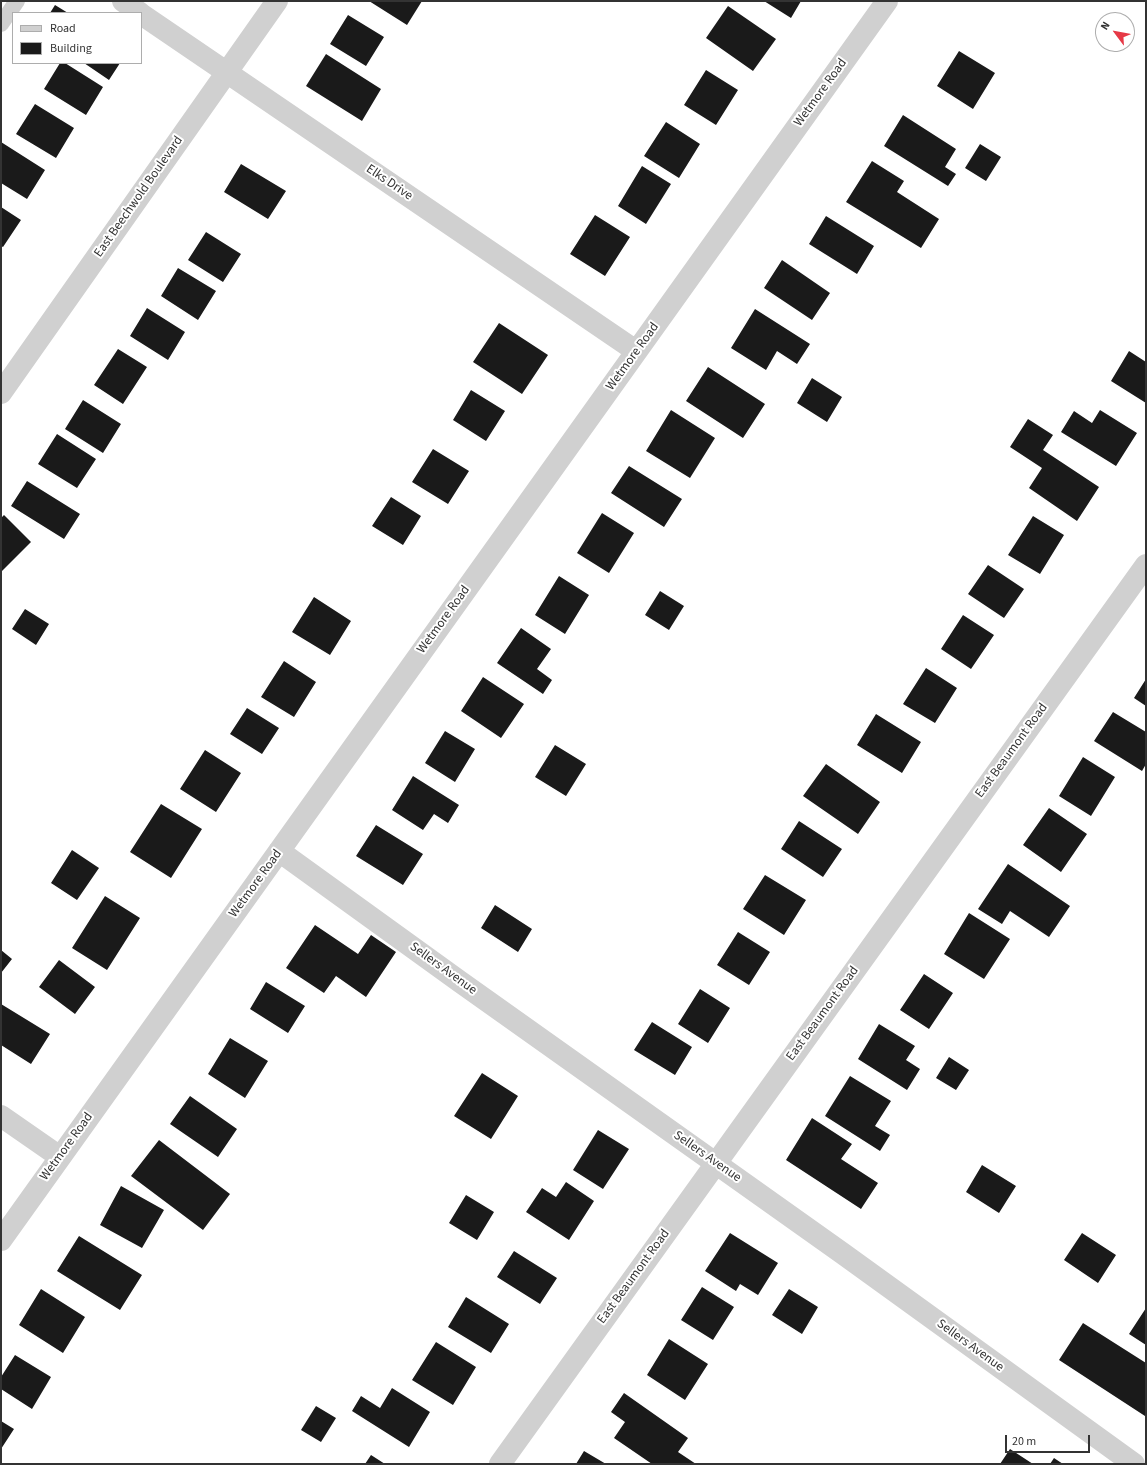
<!DOCTYPE html>
<style>
body{margin:0}
#map{position:relative;width:1147px;height:1465px;overflow:hidden;background:#fff;font-family:"Source Sans 3",sans-serif}
canvas{display:block}
.frame{position:absolute;inset:0;border:2px solid #333;pointer-events:none}
.legend{position:absolute;left:12px;top:12px;width:130px;height:52px;box-sizing:border-box;background:#fff;border:1px solid #adadad;margin:0;padding:5px 7px;list-style:none;font-size:12px;color:#333}
.legend li{display:flex;align-items:center;gap:8px;height:20px}
.legend b{width:20px;border:1px solid #adadad}
.north{position:absolute;left:1095px;top:12px;width:40px;height:40px;box-sizing:border-box;background:#fff;border:1px solid #adadad;border-radius:50%;rotate:302deg;font-size:11px;font-weight:700;line-height:16px;text-align:center;color:#333}
.north::after{content:'';display:block;margin:auto;width:14px;height:18px;background:#e63946;clip-path:polygon(50% 0,100% 100%,50% 72%,0 100%)}
.scale{position:absolute;left:1005px;top:1435px;width:85px;height:18px;box-sizing:border-box;border:2px solid #333;border-top:0;padding-left:5px;font-size:12px;line-height:14px;white-space:nowrap;color:#333;-webkit-text-stroke:3px #fff;paint-order:stroke}
</style>
<div id="map">
<canvas width="1147" height="1465"></canvas>
<div class="frame"></div>
<ul class="legend">
<li><b style="height:5px;background:#d0d0d0"></b>Road</li>
<li><b style="height:11px;background:#1a1a1a"></b>Building</li>
</ul>
<div class="north">N</div>
<div class="scale">20 m</div>
</div>
<script>
const ctx = document.querySelector('canvas').getContext('2d');
ctx.lineJoin = 'round';
function paint(path, color) {
  ctx.fillStyle = color;
  ctx.fill(path, 'evenodd');
}
function trace(path, color, width, dash) {
  ctx.strokeStyle = color;
  ctx.lineWidth = width;
  ctx.lineCap = dash ? 'butt' : 'round';
  ctx.setLineDash(dash || []);
  ctx.stroke(path);
}
function write(font, color, halo, rows, align = 'center') {
  ctx.font = font + ' "Source Sans 3",sans-serif';
  ctx.lineWidth = 4;
  ctx.setLineDash([]);
  ctx.textBaseline = 'middle';
  ctx.strokeStyle = halo;
  ctx.fillStyle = color;
  for (const [text, x, y, turn = 0] of rows) {
    ctx.save();
    ctx.translate(x, y);
    ctx.rotate((+turn || 0) * Math.PI / 180);
    ctx.textAlign = isNaN(turn) ? turn : align;
    if (halo) ctx.strokeText(text, 0, 0);
    ctx.fillText(text, 0, 0);
    ctx.restore();
  }
}
paint(new Path2D(`
 M369,1h53l-15,24z
 M764,1h37l-10,17z
 M55,5l13,8h-18z
 M728,6l48,33 -23,32 -47,-33z
 M348,15l36,22 -18,29 -36,-22z
 M959,51l36,22 -22,36 -36,-23z
 M326,54l55,35 -19,32 -56,-35z
 M60,63h5l38,24 -17,28 -42,-26z
 M84,63h36l-11,17z
 M706,70l32,20 -22,35 -32,-20z
 M35,104l39,24 -18,30 -40,-24z
 M903,115l53,34 -11,18 11,7 -8,12 -64,-40z
 M666,122l34,22 -21,34 -35,-22z
 M1,142l44,28 -18,29 -26,-16z
 M980,144l21,13 -15,24 -21,-13z
 M872,161l32,20 -7,11 42,27 -18,29 -75,-46z
 M241,164l45,27 -18,28 -44,-27z
 M642,166l29,18 -25,40 -28,-18z
 M1,207l20,13 -18,27 -2,-1z
 M595,215l35,22 -25,39 -35,-22z
 M826,216l48,30 -17,28 -48,-30z
 M206,232l35,22 -18,28 -35,-22z
 M782,260l48,33 -18,27 -48,-32z
 M178,268l38,23 -18,29 -37,-24z
 M147,308l38,24 -17,28 -38,-24z
 M755,309l55,35 -13,20 -20,-13 -11,19 -35,-22z
 M499,323l49,32 -26,39 -49,-32z
 M118,349l29,18 -24,37 -29,-19z
 M1129,351l17,11v41l-35,-22z
 M708,367l57,37 -22,34 -57,-37z
 M812,378l30,19 -15,25 -30,-19z
 M471,390l34,21 -19,30 -33,-21z
 M83,400l38,24 -18,29 -38,-24z
 M671,410l44,28 -25,40 -44,-27z
 M1100,410l37,23 -21,33 -55,-34 13,-21 18,12z
 M1028,419l25,16 -10,15 56,37 -22,34 -48,-33 13,-20 -32,-21z
 M57,434l39,25 -19,29 -39,-24z
 M433,449l36,22 -21,33 -36,-22z
 M629,466l53,33 -18,28 -53,-34z
 M27,481l53,33 -16,25 -53,-33z
 M391,497l30,19 -18,29 -31,-19z
 M602,513l32,20 -25,40 -32,-20z
 M4,515l27,27 -30,30v-54z
 M1033,516l31,19 -24,39 -32,-19z
 M988,565l36,24 -20,29 -36,-24z
 M559,576l30,19 -24,39 -30,-19z
 M660,591l24,15 -15,24 -24,-15z
 M314,597l37,24 -21,34 -38,-23z
 M25,609l24,15 -13,21 -24,-16z
 M963,615l31,20 -23,34 -30,-20z
 M521,628l30,21 -14,20 15,11 -9,14 -46,-31z
 M284,661l32,21 -22,35 -33,-20z
 M926,668l31,20 -22,35 -32,-19z
 M483,677l41,27 -23,34 -40,-27z
 M1146,679v27l-12,-8z
 M247,708l32,20 -17,26 -32,-20z
 M1113,712l33,20v32l-4,7 -48,-30z
 M876,714l45,28 -19,31 -45,-28z
 M445,731l30,18 -20,33 -30,-19z
 M555,745l31,19 -20,32 -31,-19z
 M205,750l36,23 -25,39 -36,-23z
 M1083,757l32,20 -24,39 -32,-20z
 M826,764l54,38 -22,32 -55,-38z
 M413,776l46,29 -11,18 -14,-9 -11,16 -31,-20z
 M161,804l41,25 -31,49 -41,-26z
 M1049,808l38,26 -26,38 -38,-27z
 M799,821l43,28 -19,28 -42,-28z
 M376,825l47,29 -20,31 -47,-29z
 M72,850l27,18 -22,32 -26,-17z
 M1008,864l62,42 -21,31 -39,-26 -8,13 -24,-15z
 M765,875l41,25 -22,35 -41,-26z
 M105,896l35,22 -33,52 -35,-22z
 M495,905l37,24 -14,23 -37,-24z
 M969,913l41,26 -26,40 -40,-25z
 M315,925l43,29 13,-19 25,17 -30,45 -30,-21 -12,17 -38,-25z
 M738,932l32,20 -21,33 -32,-20z
 M1,950l11,9 -11,14z
 M59,960l36,27 -20,27 -36,-27z
 M924,974l29,19 -24,36 -29,-19z
 M266,982l39,24 -17,27 -38,-24z
 M700,989l30,19 -22,35 -30,-19z
 M1,1004l49,30 -19,30 -30,-19z
 M652,1022l40,25 -17,28 -41,-25z
 M879,1024l36,22 -9,14 14,9 -13,21 -49,-31z
 M230,1038l38,23 -23,37 -37,-24z
 M949,1057l20,13 -13,20 -20,-12z
 M482,1073l36,23 -27,43 -37,-23z
 M850,1076l41,25 -16,25 15,9 -10,16 -55,-35z
 M190,1096l47,33 -19,28 -48,-33z
 M812,1118l40,26 -11,15 37,24 -17,26 -75,-49z
 M598,1130l31,19 -26,40 -30,-19z
 M159,1140l71,54 -27,36 -72,-54z
 M982,1165l34,21 -17,27 -33,-21z
 M566,1182l28,19 -25,39 -43,-28 16,-24 14,9z
 M121,1186l43,24 -22,38 -42,-23z
 M466,1195l28,17 -17,28 -28,-17z
 M730,1233l48,30 -20,32 -18,-11 -4,7 -31,-20z
 M1082,1233l34,22 -18,28 -34,-23z
 M79,1236l63,39 -22,35 -63,-39z
 M514,1251l43,27 -17,26 -43,-27z
 M702,1287l32,20 -21,33 -32,-20z
 M41,1289l44,28 -22,36 -44,-28z
 M789,1289l29,18 -16,27 -30,-19z
 M466,1297l43,27 -18,29 -43,-26z
 M1146,1308v37l-17,-11z
 M1083,1323l63,40 -1,53 -86,-56z
 M669,1339l39,25 -23,36 -38,-25z
 M436,1342l40,25 -23,38 -41,-25z
 M15,1355l36,22 -19,32 -31,-20v-12z
 M392,1388l38,24 -21,35 -57,-36 9,-15 19,12z
 M624,1393l64,45 -10,14 18,12h-44l-38,-26 11,-16 -14,-10z
 M316,1406l20,12 -15,24 -20,-12z
 M1,1421l13,8 -13,20z
 M1010,1449l23,15h-33z
 M584,1451l22,13h-30z
 M371,1455l14,9h-20z
 M1054,1458l9,6h-13z`), '#1a1a1a');
trace(new Path2D(`
 M1,24l16,-23`), '#d0d0d0', 16);
trace(new Path2D(`
 M123,1l17,12
 M141,14l495,337
 M1,393l276,-392
 M279,851l180,130 383,272 292,211
 M1,1116l59,41
 M1,1240l886,-1239
 M500,1464l646,-899`), '#d0d0d0', 22);
write('13px', '#333', '#fff', [
 ["Wetmore Road",821,93,-54],
 ["Elks Drive",389,183,34],
 ["East Beechwold Boulevard",139,197,-55],
 ["Wetmore Road",633,357,-54],
 ["Wetmore Road",444,620,-54],
 ["East Beaumont Road",1012,751,-54],
 ["Wetmore Road",256,884,-54],
 ["Sellers Avenue",443,969,36],
 ["East Beaumont Road",823,1014,-54],
 ["Wetmore Road",67,1147,-54],
 ["Sellers Avenue",707,1157,35],
 ["East Beaumont Road",634,1277,-54],
 ["Sellers Avenue",970,1346,36]
]);
</script>
